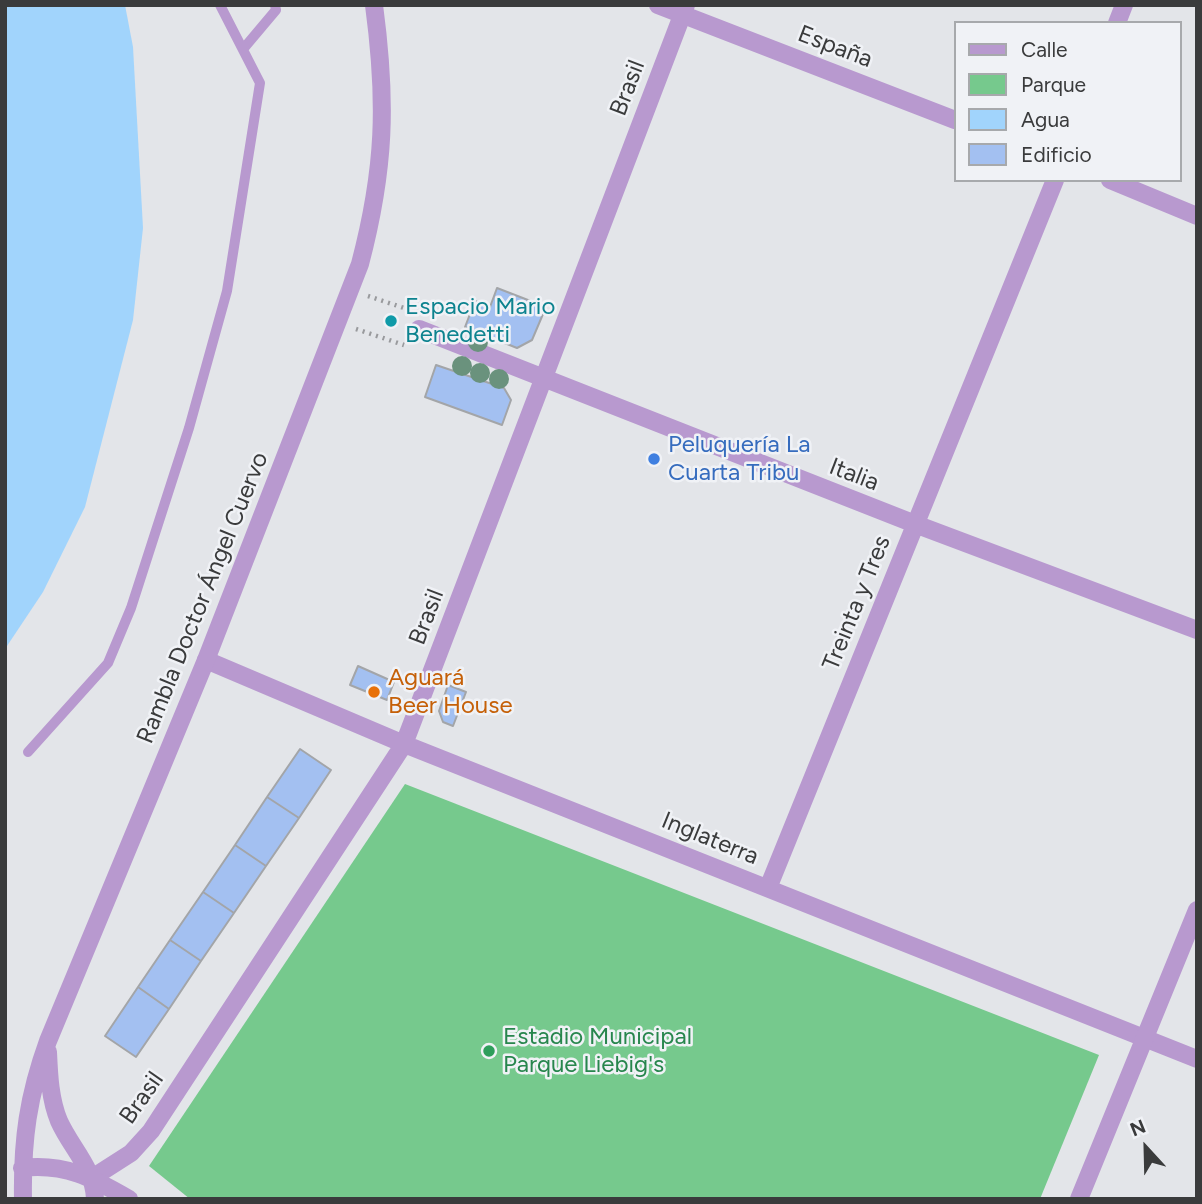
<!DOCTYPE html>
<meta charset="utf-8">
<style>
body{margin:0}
#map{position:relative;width:1202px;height:1204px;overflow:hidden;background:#e3e5e9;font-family:Figtree,sans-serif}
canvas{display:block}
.frame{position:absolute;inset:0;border:7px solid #3a3b3c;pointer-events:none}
.legend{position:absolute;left:954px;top:21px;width:228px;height:161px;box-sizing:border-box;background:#f0f2f6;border:2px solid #a7a9ac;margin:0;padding:9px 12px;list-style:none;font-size:21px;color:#3a3b3c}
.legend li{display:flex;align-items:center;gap:14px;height:35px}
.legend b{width:35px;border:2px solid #a7a9ac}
.north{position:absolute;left:1111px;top:1113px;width:70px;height:70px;-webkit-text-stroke:5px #f0f2f6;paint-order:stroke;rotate:338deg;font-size:19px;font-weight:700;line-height:28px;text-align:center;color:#3a3b3c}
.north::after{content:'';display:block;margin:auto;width:24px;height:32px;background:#3a3b3c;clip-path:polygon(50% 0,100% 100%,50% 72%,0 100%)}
</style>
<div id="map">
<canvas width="1202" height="1204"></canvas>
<div class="frame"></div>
<ul class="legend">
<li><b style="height:9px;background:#b899cf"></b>Calle</li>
<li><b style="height:19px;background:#76c98d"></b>Parque</li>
<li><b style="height:19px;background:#a1d4fc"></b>Agua</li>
<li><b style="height:19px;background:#a3c0f1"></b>Edificio</li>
</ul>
<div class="north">N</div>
</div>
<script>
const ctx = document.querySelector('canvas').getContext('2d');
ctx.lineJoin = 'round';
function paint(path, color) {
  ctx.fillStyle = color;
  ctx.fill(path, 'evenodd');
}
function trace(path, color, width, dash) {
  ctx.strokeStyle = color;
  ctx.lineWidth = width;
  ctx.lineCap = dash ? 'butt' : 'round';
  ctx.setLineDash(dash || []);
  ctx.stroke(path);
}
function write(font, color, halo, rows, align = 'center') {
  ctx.font = font + ' Figtree,sans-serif';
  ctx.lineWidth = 5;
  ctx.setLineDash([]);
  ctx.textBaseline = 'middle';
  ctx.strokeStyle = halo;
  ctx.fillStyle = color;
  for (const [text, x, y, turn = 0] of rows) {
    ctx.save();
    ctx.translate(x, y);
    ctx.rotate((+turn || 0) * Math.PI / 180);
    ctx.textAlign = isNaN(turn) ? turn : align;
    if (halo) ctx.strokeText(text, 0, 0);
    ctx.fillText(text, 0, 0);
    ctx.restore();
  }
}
paint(new Path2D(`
 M405,784l694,271 -59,144h-850l-41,-33z`), '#76c98d');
paint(new Path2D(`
 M5,5h120l8,42 10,181 -10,92 -48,187 -42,85 -38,57z`), '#a1d4fc');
const building = new Path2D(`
 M497,288l49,19 -14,33 -15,8 -52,-21 10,-26 15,6z
 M436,365l68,23 7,12 -9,25 -77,-28z
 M358,666l36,16 -7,18 -37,-15z
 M448,685l18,7 -13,34 -10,-4 -4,-11z
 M300,749l31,21 -32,48 -32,-21z
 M267,797l32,21 -33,48 -31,-21z
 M235,845l31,21 -32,47 -31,-21z
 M203,892l31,21 -33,48 -31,-21z
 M170,940l31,21 -32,48 -31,-22z
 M138,987l31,22 -33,48 -31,-21z`);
paint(building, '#a3c0f1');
trace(building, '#a3a5a8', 2);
trace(new Path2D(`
 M368,296l42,14
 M356,329l48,16`), '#999a9d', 4.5, [2, 5]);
trace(new Path2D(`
 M244,48l32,-38 -1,-5
 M28,752l80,-89 23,-55 58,-180 38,-137 33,-208 -40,-78`), '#b899cf', 10);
trace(new Path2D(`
 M658,5l297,115
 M1117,23l7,-18
 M1110,180l87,36
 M419,329l496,195 282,106
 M206,660l198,84 793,315
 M768,888l287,-708
 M92,1178l39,-25 20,-22 253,-387 282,-739`), '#b899cf', 18);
trace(new Path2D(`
 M48,1052c1,23 2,47 11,69 12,27 35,47 36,78
 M22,1168c43,-5 71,10 107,31
 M23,1199c-1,-59 5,-103 25,-158l158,-381 154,-396c25,-95 27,-162 14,-259
 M1079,1199l118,-289`), '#b899cf', 18);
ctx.fillStyle = '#6a927d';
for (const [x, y] of [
 [478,342],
 [462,366],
 [480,373],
 [499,379]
]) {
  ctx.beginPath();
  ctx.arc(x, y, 10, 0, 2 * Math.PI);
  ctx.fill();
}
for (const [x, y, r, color] of [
 [391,321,7,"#0f9aa8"],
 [654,459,7,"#3f7fe0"],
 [374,692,7,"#e8710a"],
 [489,1051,7,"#2e9e5b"]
]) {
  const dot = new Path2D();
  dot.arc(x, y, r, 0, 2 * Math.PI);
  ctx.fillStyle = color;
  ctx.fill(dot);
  trace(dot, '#f0f2f6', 2.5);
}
write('24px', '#3a3b3c', '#f0f2f6', [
 ["España",835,47,21],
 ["Brasil",628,88,-69],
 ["Italia",854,475,21],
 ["Rambla Doctor Ángel Cuervo",203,598,-68],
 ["Treinta y Tres",857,603,-68],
 ["Brasil",427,617,-69],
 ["Inglaterra",710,839,22],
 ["Brasil",142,1098,-55]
]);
write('24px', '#0d838f', '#f0f2f6', [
 ["Espacio Mario",405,307],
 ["Benedetti",405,335]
], 'left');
write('24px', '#366cbe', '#f0f2f6', [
 ["Peluquería La",668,445],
 ["Cuarta Tribu",668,473]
], 'left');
write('24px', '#c56008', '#f0f2f6', [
 ["Aguará",388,678],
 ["Beer House",388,706]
], 'left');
write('24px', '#27864d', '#f0f2f6', [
 ["Estadio Municipal",503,1037],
 ["Parque Liebig's",503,1065]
], 'left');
</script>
